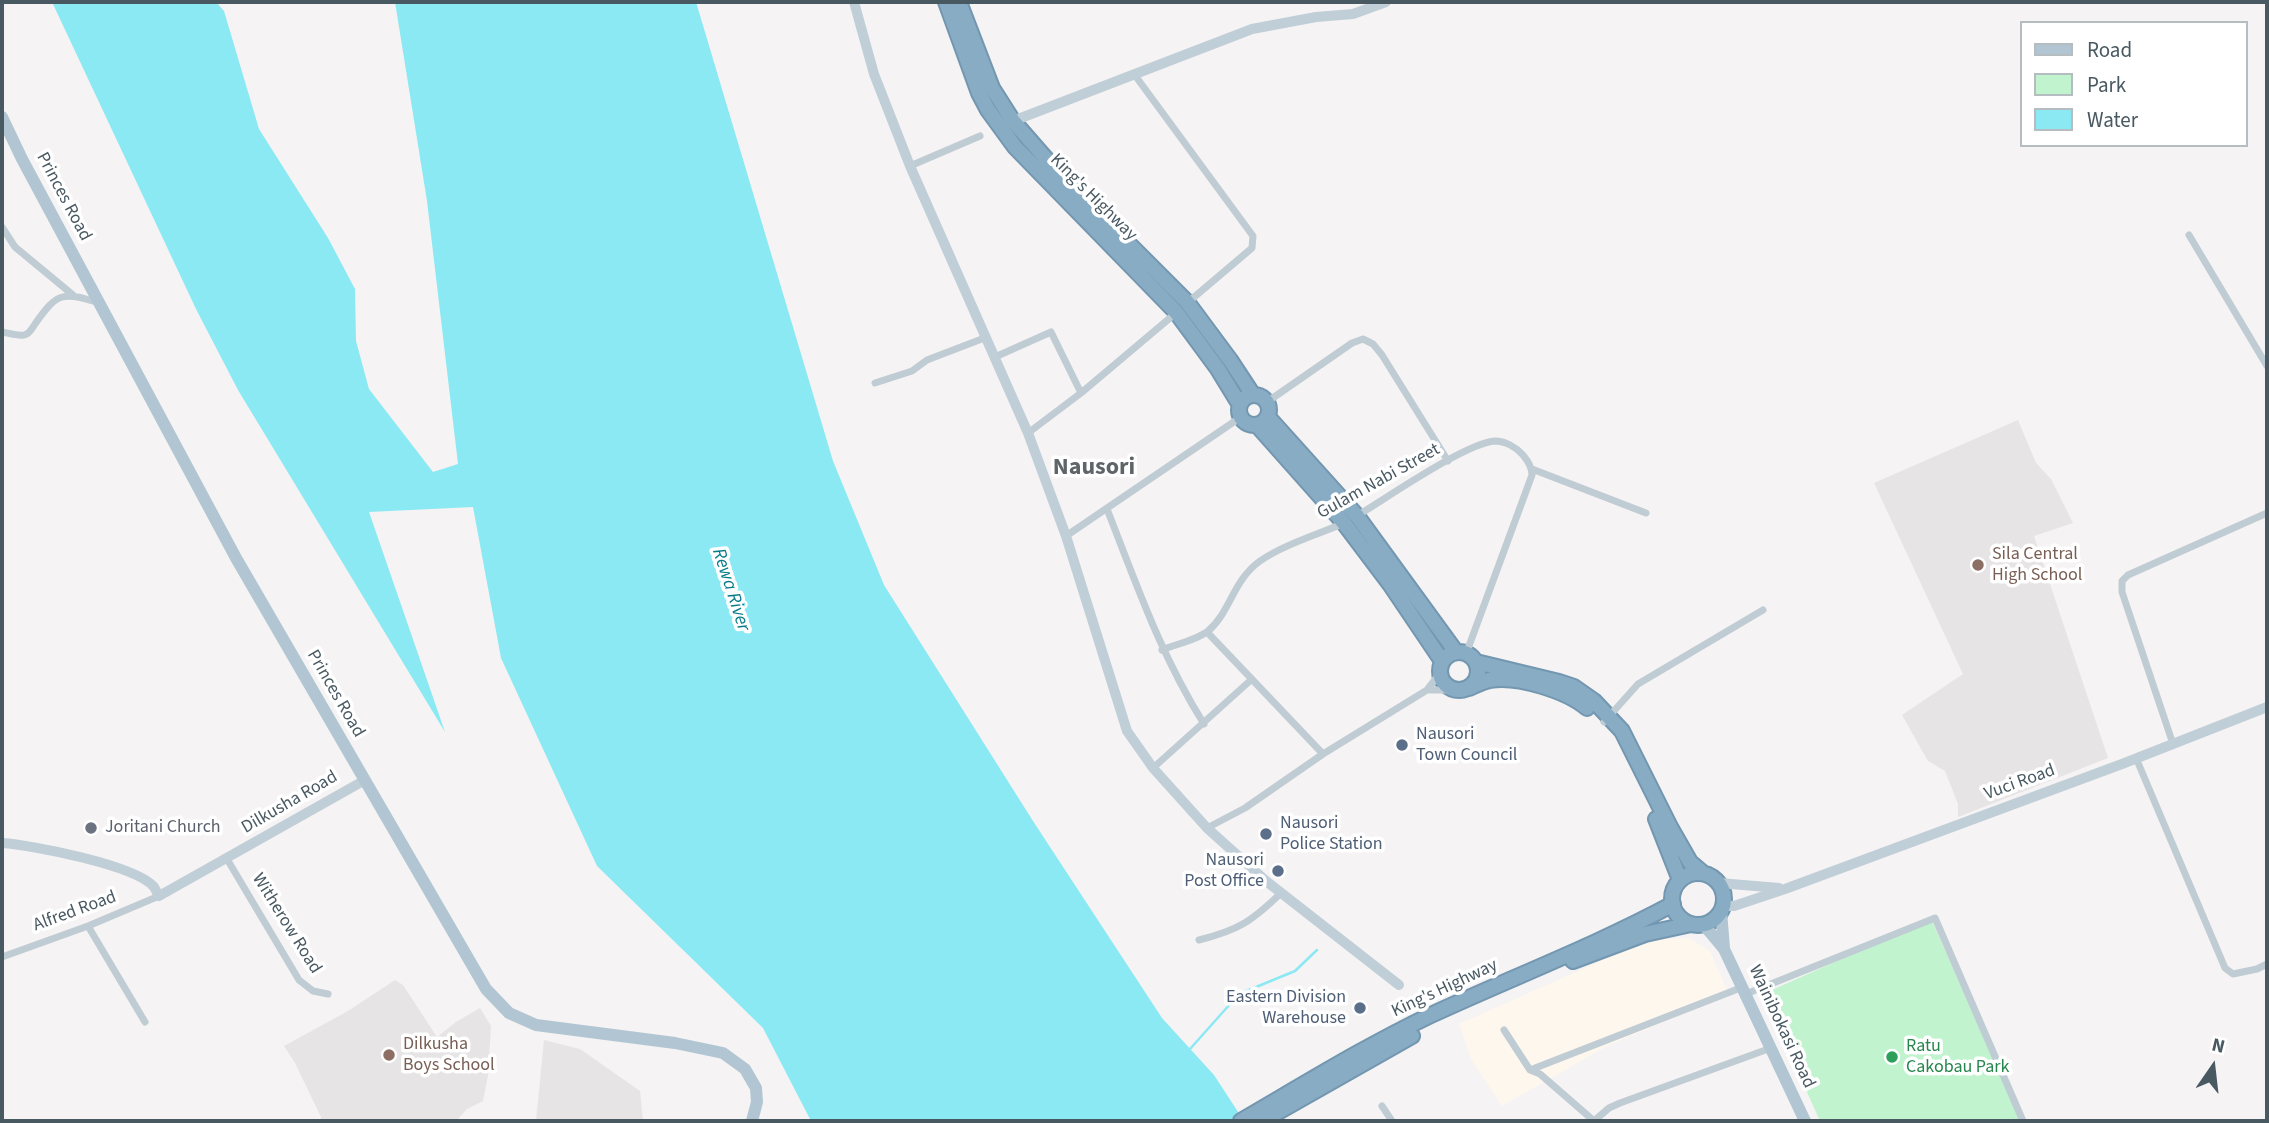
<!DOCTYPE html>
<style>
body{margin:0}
#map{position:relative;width:2269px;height:1123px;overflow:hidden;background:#f5f3f3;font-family:"Source Sans 3",sans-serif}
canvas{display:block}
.frame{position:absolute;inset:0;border:4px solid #495962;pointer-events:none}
.legend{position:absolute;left:2020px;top:21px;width:228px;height:126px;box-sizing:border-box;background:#fff;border:2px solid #b6bdc0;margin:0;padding:9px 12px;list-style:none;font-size:21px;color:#495962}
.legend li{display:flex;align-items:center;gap:14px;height:35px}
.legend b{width:35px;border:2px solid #b6bdc0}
.north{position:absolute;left:2178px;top:1032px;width:70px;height:70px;-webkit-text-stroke:5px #fff;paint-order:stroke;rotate:14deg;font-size:19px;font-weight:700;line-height:28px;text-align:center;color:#495962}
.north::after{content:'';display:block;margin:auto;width:24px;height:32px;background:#495962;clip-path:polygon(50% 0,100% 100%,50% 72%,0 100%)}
</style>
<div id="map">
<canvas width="2269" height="1123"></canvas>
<div class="frame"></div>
<ul class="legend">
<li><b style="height:9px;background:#b1c6d2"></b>Road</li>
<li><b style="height:19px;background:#c0f3ce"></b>Park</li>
<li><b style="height:19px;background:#8be9f3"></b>Water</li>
</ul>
<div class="north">N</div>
</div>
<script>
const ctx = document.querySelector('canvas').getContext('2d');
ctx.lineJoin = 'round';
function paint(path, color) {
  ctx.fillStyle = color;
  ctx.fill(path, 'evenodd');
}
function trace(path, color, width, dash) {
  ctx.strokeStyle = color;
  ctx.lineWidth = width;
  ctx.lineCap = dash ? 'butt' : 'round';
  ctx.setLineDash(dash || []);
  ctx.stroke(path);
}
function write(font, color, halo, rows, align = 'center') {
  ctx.font = font + ' "Source Sans 3",sans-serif';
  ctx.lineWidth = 7;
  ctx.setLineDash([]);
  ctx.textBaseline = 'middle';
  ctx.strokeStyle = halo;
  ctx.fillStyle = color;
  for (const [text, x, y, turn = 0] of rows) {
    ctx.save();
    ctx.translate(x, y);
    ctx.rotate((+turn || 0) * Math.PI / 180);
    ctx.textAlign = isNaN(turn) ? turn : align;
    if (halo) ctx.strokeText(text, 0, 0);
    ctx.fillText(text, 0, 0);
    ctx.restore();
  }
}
paint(new Path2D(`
 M1689,938l21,13 19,44 -120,50 -107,61 -30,-45 -13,-37 189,-84z`), '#fef7ee');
paint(new Path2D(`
 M2018,420l18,43 15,16 22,44 -39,13 74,222 -150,59v-13l-13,-33 -17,-10 -26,-46 61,-41 -89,-191z
 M395,980l8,5 34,52 19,-15 24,-14 11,18 -3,49 -5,26 -16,8 -11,12h-135v-4l-26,-54 -11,-17 64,-35z
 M544,1040l36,9 60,42 3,30h-107z`), '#e6e4e5');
paint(new Path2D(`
 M1931,919l90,202h-201l-57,-127z`), '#c0f3ce');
paint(new Path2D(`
 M52,2h164l8,9 35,118 69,109 27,51 1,52 13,48 64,83 25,-8 -31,-263 -32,-199h301l137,459 51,124 149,236 129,197 52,57 30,46h-433l-48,-93 -166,-162 -96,-208 -28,-151 -104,5 76,220 -207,-342 -42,-81z`), '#8be9f3');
trace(new Path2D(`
 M1190,1049l49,-55 56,-23 22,-21`), '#8be9f3', 2.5);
const highway = new Path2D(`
 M946,2l33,91 9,17 27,37 161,165 42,57 22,36
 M959,2l33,86 21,33 48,55 126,126 43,58 23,35
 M1239 410a15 15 0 1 1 30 0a15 15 0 1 1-30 0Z
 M1268,417l89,99 99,136
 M1257,425l87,98 46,61 52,77
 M1440 671a19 19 0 1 1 38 0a19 19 0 1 1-38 0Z
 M1476,662l83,20 15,5 20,14 28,30 48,96 20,35 13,11
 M1469,688c7,-3 14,-7 21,-8 27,-5 77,11 97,28
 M1656,819l24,61
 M1672 899a26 26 0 1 1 52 0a26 26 0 1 1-52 0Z
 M1573,961l72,-27 46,-10
 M1241,1121c62,-36 125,-75 190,-106 80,-37 164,-69 242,-111
 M1262,1121l150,-85`);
trace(highway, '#7397b0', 18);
trace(new Path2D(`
 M1134,74l119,162 -1,12 -66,56
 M910,166l70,-30
 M2,227l13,20 58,48
 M2189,235l78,131
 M2,332c6,1 15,4 22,3 6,-1 8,-7 11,-11 23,-33 28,-32 65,-21
 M995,357l56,-25 30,61
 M875,383l37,-12 15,-11 60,-23
 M1267,402l85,-59 11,-4 10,5 9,11 66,106
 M1028,433l53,-40 96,-81
 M1532,469l114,44
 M1107,509c29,74 54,147 97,215
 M1355,517c29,-17 110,-74 140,-76 10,0 21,6 28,14 5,6 9,12 9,20l-66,179
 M1066,536l175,-119
 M1207,632l116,122
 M1162,650c14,-6 35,-10 46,-19 22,-18 25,-51 52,-70 25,-17 57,-26 84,-38
 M1427,690h28
 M1604,722l34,-38 125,-74
 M2173,744l-51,-152v-11l6,-6 139,-62
 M2136,758l89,210 8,6 24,-5 10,-5
 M1153,768l99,-89
 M1207,828l38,-20 78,-54 104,-64 13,-17
 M227,859l72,121 14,11 15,3
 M88,926l57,96
 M1199,940c40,-10 53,-19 82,-47
 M2,957l86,-31 71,-30
 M1746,994l189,-76 88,203
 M1504,1030l26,40 10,4 54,47
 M1530,1070l213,-83
 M1382,1106l10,15
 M1594,1121l15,-13 11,-5 151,-55`), '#c0ccd3', 7);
trace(new Path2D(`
 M854,2l20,72 36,92 118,267 38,103 61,195 26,37 54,60 59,53 133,104
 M1013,121l239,-92 64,-12 37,-3 33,-12
 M2,843c29,2 134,22 152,44 2,3 3,6 5,9l206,-116
 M1719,883l60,5
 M1724,906h10l51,-17 337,-125 145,-57`), '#c0ced7', 10);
trace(new Path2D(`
 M2,117l20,42 214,399 250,431 23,24 27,12 139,18 48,10 22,16 11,19 1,14 -5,19
 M1721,911l3,37
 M1703,924l21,25 81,172`), '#b1c6d2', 12);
trace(highway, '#88acc4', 14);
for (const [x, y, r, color] of [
 [1978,565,7,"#8d6e63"],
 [1402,745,7,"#5c6f8a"],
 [91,828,7,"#6b7280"],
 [1266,834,7,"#5c6f8a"],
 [1278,871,7,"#5c6f8a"],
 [1360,1008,7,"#5c6f8a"],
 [389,1055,7,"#8d6e63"],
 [1892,1057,7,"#2e9e5b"]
]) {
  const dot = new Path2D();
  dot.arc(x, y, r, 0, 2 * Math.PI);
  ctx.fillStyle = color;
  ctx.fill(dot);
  trace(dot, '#fff', 2.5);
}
write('18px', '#495962', '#fff', [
 ["Princes Road",63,197,62],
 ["King's Highway",1093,198,45],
 ["Gulam Nabi Street",1379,482,-29],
 ["Princes Road",335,694,60],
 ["Vuci Road",2020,783,-20],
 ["Dilkusha Road",290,803,-30],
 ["Alfred Road",75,912,-20],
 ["Witherow Road",286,924,58],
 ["King's Highway",1445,989,-25],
 ["Wainibokasi Road",1781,1027,65]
]);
write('18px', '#785e54', '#fff', [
 ["Sila Central",1992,555],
 ["High School",1992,576],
 ["Dilkusha",403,1045],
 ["Boys School",403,1066]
], 'left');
write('18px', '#4e5e75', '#fff', [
 ["Nausori",1416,735],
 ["Town Council",1416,756],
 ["Nausori",1280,824],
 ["Police Station",1280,845],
 ["Nausori",1264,861,"right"],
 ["Post Office",1264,882,"right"],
 ["Eastern Division",1346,998,"right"],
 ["Warehouse",1346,1019,"right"]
], 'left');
write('18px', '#5b616d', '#fff', [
 ["Joritani Church",105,828]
], 'left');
write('18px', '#27864d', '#fff', [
 ["Ratu",1906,1047],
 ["Cakobau Park",1906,1068]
], 'left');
write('italic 19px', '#067c88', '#fff', [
 ["Rewa River",730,590,72]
]);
write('bold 24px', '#5e6468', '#fff', [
 ["Nausori",1094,469]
]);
</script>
